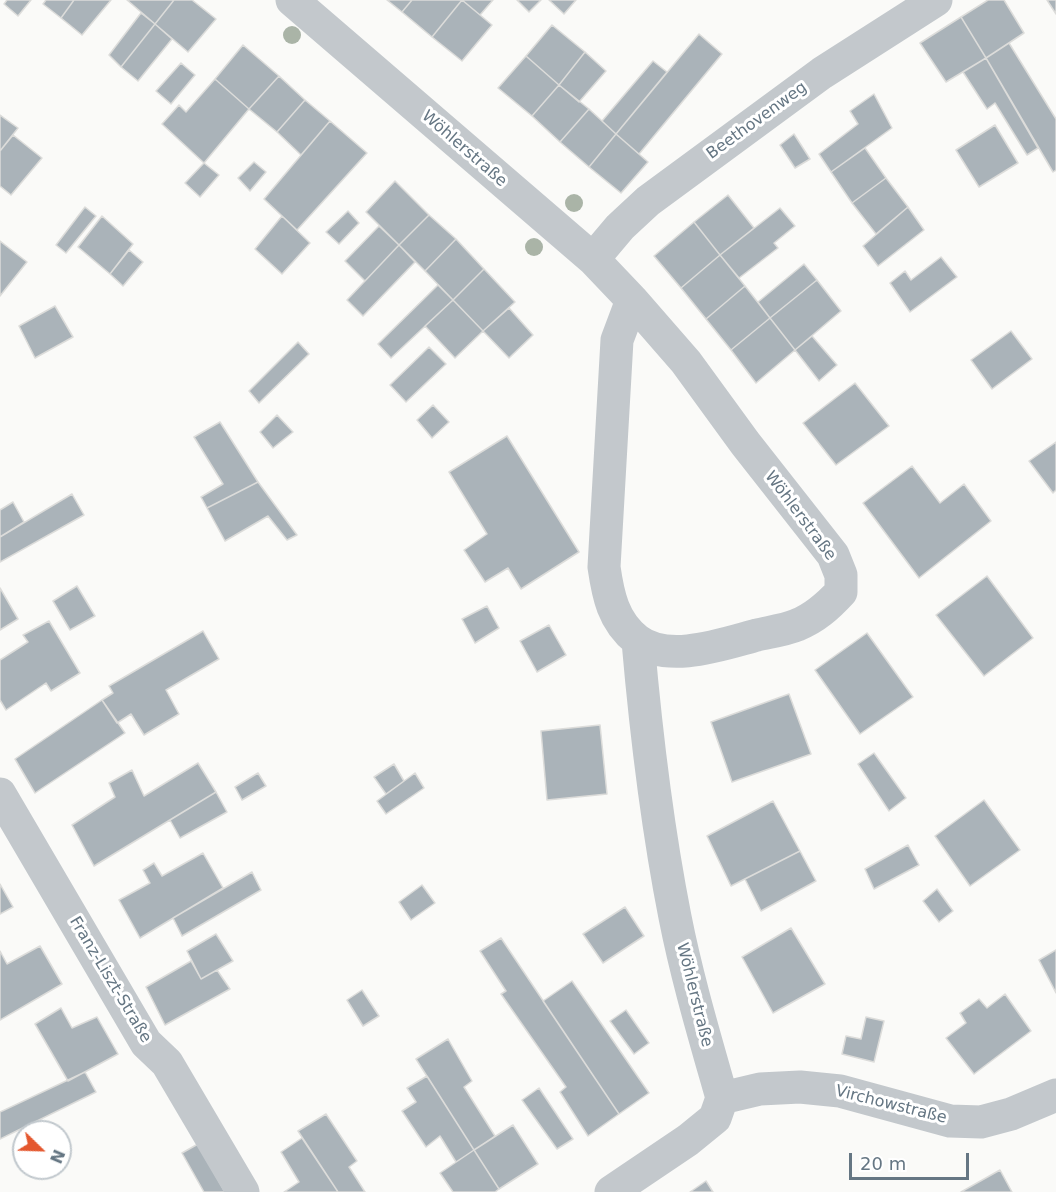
<!DOCTYPE html>
<meta charset="utf-8">
<style>
body{margin:0}
#map{position:relative;width:1056px;height:1192px;overflow:hidden;background:#fafaf8;font-family:"DejaVu Sans",sans-serif}
canvas{display:block}
.north{position:absolute;left:12px;top:1120px;width:60px;height:60px;box-sizing:border-box;background:#fff;border:2px solid #c1c8cd;border-radius:50%;rotate:113deg;font-size:16px;font-weight:700;line-height:24px;text-align:center;color:#657683}
.north::after{content:'';display:block;margin:auto;width:21px;height:27px;background:#e4572e;clip-path:polygon(50% 0,100% 100%,50% 72%,0 100%)}
.scale{position:absolute;left:849px;top:1153px;width:120px;height:27px;box-sizing:border-box;border:3px solid #657683;border-top:0;padding-left:8px;font-size:18px;line-height:21px;white-space:nowrap;color:#657683;-webkit-text-stroke:4px #fff;paint-order:stroke}
</style>
<div id="map">
<canvas width="1056" height="1192"></canvas>
<div class="north">N</div>
<div class="scale">20 m</div>
</div>
<script>
const ctx = document.querySelector('canvas').getContext('2d');
ctx.lineJoin = 'round';
function paint(path, color) {
  ctx.fillStyle = color;
  ctx.fill(path, 'evenodd');
}
function trace(path, color, width, dash) {
  ctx.strokeStyle = color;
  ctx.lineWidth = width;
  ctx.lineCap = dash ? 'butt' : 'round';
  ctx.setLineDash(dash || []);
  ctx.stroke(path);
}
function write(font, color, halo, rows, align = 'center') {
  ctx.font = font + ' "DejaVu Sans",sans-serif';
  ctx.lineWidth = 6;
  ctx.setLineDash([]);
  ctx.textBaseline = 'middle';
  ctx.strokeStyle = halo;
  ctx.fillStyle = color;
  for (const [text, x, y, turn = 0] of rows) {
    ctx.save();
    ctx.translate(x, y);
    ctx.rotate((+turn || 0) * Math.PI / 180);
    ctx.textAlign = isNaN(turn) ? turn : align;
    if (halo) ctx.strokeText(text, 0, 0);
    ctx.fillText(text, 0, 0);
    ctx.restore();
  }
}
const building = new Path2D(`
 M7,0h24l-13,16 -14,-12z
 M46,0h28l-13,18 -18,-14z
 M74,0h37l-29,35 -21,-17z
 M127,0h47l-19,24z
 M174,0h18l24,19 -28,33 -33,-28z
 M387,0h25l-10,12z
 M412,0h50l-30,37 -30,-25z
 M462,0h31l-13,15z
 M462,0l30,25 -30,36 -30,-24z
 M517,0h24l-12,12z
 M549,0h27l-12,14z
 M988,0h16l20,33 -38,25 -25,-41z
 M1047,0h9v14z
 M141,13l14,11 -34,43 -12,-12z
 M961,17l25,41 -40,24 -26,-39z
 M155,24l17,15 -34,42 -17,-14z
 M552,25l33,27 -26,33 -33,-29z
 M699,34l23,20 -83,100 -23,-20z
 M1009,43l47,76v51l-3,2 -67,-114z
 M243,45l36,31 -30,33 -34,-30z
 M585,52l21,19 -27,31 -20,-17z
 M526,56l33,29 -27,31 -34,-28z
 M986,58l52,90 -11,7 -32,-52 -8,6 -24,-37z
 M653,61l14,11 -51,62 -14,-13z
 M181,63l14,12 -24,29 -15,-13z
 M279,76l26,24 -28,32 -28,-23z
 M215,79l34,30 -45,54 -42,-39 17,-19 7,7z
 M559,85l30,24 -29,33 -28,-26z
 M874,94l18,34 -61,44 -12,-18 39,-30 -8,-13z
 M305,100l25,21 -29,34 -24,-23z
 M589,109l27,25 -27,33 -29,-25z
 M0,115l18,13 -18,23z
 M330,121l37,32 -70,77 -33,-31z
 M995,125l23,38 -39,24 -23,-37z
 M616,134l32,28 -27,31 -32,-26z
 M794,134l16,25 -15,9 -15,-23z
 M13,135l29,23 -31,37 -11,-9v-35z
 M865,148l21,30 -34,25 -21,-31z
 M254,162l12,10 -16,19 -12,-13z
 M204,163l15,12 -19,22 -15,-14z
 M886,178l22,29 -32,27 -24,-31z
 M395,181l34,34 -30,30 -33,-33z
 M728,195l26,33 -34,27 -26,-33z
 M85,207l11,9 -30,37 -10,-8z
 M908,207l16,23 -46,36 -15,-20z
 M780,208l15,18 -21,17 4,5 -39,30 -19,-23z
 M348,211l11,12 -20,21 -13,-12z
 M429,215l27,24 -31,32 -26,-26z
 M102,216l31,28 -23,30 -32,-27z
 M282,216l28,27 -28,31 -27,-25z
 M694,222l26,33 -39,33 -27,-32z
 M379,226l20,19 -34,36 -20,-20z
 M456,239l28,30 -31,31 -28,-29z
 M0,241l27,21 -27,34z
 M399,245l16,17 -52,54 -16,-16z
 M129,250l14,12 -20,24 -13,-12z
 M720,255l25,31 -39,33 -25,-31z
 M941,257l16,20 -47,35 -20,-29 15,-12 6,9z
 M804,264l13,16 -47,38 -12,-16z
 M484,269l31,33 -32,29 -30,-31z
 M817,280l24,31 -46,39 -25,-32z
 M438,285l15,15 -62,58 -13,-14z
 M745,286l25,32 -39,32 -25,-31z
 M453,300l30,31 -28,27 -30,-32z
 M55,306l18,31 -38,21 -16,-32z
 M509,308l24,27 -24,23 -26,-27z
 M770,318l25,32 -39,33 -25,-33z
 M1011,331l21,28 -40,30 -21,-29z
 M812,336l25,29 -18,16 -24,-31z
 M298,342l11,12 -50,49 -10,-12z
 M429,347l17,17 -40,38 -16,-17z
 M855,383l34,43 -53,39 -33,-42z
 M433,405l16,17 -17,16 -15,-18z
 M277,415l16,17 -20,16 -13,-16z
 M220,422l38,60 -51,26 -6,-11 22,-13 -29,-47z
 M507,436l72,116 -58,37 -13,-21 -23,14 -21,-32 23,-16 -38,-62z
 M1056,442v48l-3,3 -24,-32z
 M912,466l28,37 24,-19 27,37 -72,57 -56,-75z
 M258,482l39,53 -10,5 -19,-24 -43,25 -18,-33z
 M72,494l12,21 -84,47v-25z
 M13,502l11,20 -24,15v-27z
 M987,576l46,62 -49,38 -48,-61z
 M77,586l18,30 -25,14 -17,-29z
 M0,588l18,31 -18,11z
 M487,606l12,22 -24,15 -13,-24z
 M49,621l31,52 -29,18 -5,-8 -40,27 -6,-10v-40l28,-18 -5,-7z
 M549,625l17,30 -29,17 -17,-31z
 M203,631l16,28 -53,31 13,24 -35,21 -13,-21 -14,9 -15,-23 11,-7 -4,-7z
 M867,633l46,64 -53,37 -45,-64z
 M789,694l22,60 -79,28 -21,-60z
 M102,700l23,33 -90,60 -20,-34z
 M600,725l7,69 -60,6 -6,-69z
 M874,753l32,45 -17,13 -31,-47z
 M198,763l18,29 -122,74 -22,-41 43,-28 -6,-14 23,-13 12,26z
 M394,764l10,17 -18,13 -12,-17z
 M258,773l8,13 -24,14 -7,-13z
 M415,773l9,15 -38,26 -9,-13z
 M216,792l11,20 -47,26 -10,-18z
 M984,800l36,50 -50,36 -35,-50z
 M773,801l27,50 -69,35 -24,-50z
 M908,845l11,20 -45,24 -9,-20z
 M800,851l16,30 -55,30 -16,-32z
 M203,853l20,35 -83,50 -21,-38 31,-17 -7,-13 11,-7 8,13z
 M252,872l9,18 -79,46 -9,-18z
 M0,884l13,23 -13,7z
 M422,885l13,18 -24,17 -12,-18z
 M937,889l16,22 -14,11 -16,-21z
 M625,907l19,29 -41,27 -20,-29z
 M791,928l34,56 -52,29 -31,-56z
 M216,934l17,27 -32,18 -14,-28z
 M501,938l118,176 -31,22 -28,-44 6,-5 -65,-93 5,-3 -26,-40z
 M40,946l22,38 -62,36v-69l7,13z
 M1056,950v43l-17,-33z
 M191,961l10,18 16,-9 13,19 -65,36 -19,-38z
 M572,981l77,112 -30,21 -76,-113z
 M362,990l17,26 -16,10 -16,-26z
 M1005,994l26,37 -57,43 -28,-36 20,-15 -6,-10 19,-14 8,9z
 M61,1008l11,20 25,-11 21,37 -50,27 -33,-57z
 M626,1010l23,33 -15,11 -24,-33z
 M866,1017l18,4 -10,41 -32,-8 4,-18 15,3z
 M448,1039l24,42 -8,6 31,49 -21,14 -58,-91z
 M85,1072l11,20 -96,47v-27z
 M427,1076l47,74 -18,12 -16,-26 -14,11 -24,-36 14,-9 -9,-14z
 M539,1088l34,51 -16,10 -35,-49z
 M326,1114l31,47 -8,6 16,25h-27l-40,-61z
 M513,1125l25,39 -39,25 -25,-39z
 M302,1138l36,54h-54l15,-10 -18,-30z
 M198,1144l27,48h-21l-22,-39z
 M474,1150l25,39 -4,3h-42l-13,-19z
 M1000,1170l12,22h-51z
 M706,1181l7,11h-23z`);
paint(building, '#aab3b9');
trace(building, '#dcdcda', 1.5);
trace(new Path2D(`
 M292,0l301,259 39,41 54,62 59,81 88,112 8,20v17c-13,14 -26,26 -44,33 -12,5 -27,7 -40,10 -34,9 -89,29 -120,5 -24,-19 -29,-45 -33,-73l13,-227 15,-40
 M593,259l27,-32 28,-26 174,-128 114,-73
 M638,641c8,92 19,185 37,276 12,61 30,121 47,181
 M0,794l146,249 21,20 76,129
 M722,1098l38,-9 40,-2 40,4 110,30 31,1 30,-8 45,-19
 M611,1192l77,-52 27,-22 7,-20`), '#c3c8cc', 33);
ctx.fillStyle = '#aab4a7';
for (const [x, y] of [
 [292,35],
 [574,203],
 [534,247]
]) {
  ctx.beginPath();
  ctx.arc(x, y, 9, 0, 2 * Math.PI);
  ctx.fill();
}
write('16px', '#657683', '#fff', [
 ["Beethovenweg",757,121,-36],
 ["Wöhlerstraße",464,149,41],
 ["Wöhlerstraße",800,516,53],
 ["Franz-Liszt-Straße",110,980,59],
 ["Wöhlerstraße",694,995,76],
 ["Virchowstraße",891,1105,14]
]);
</script>
